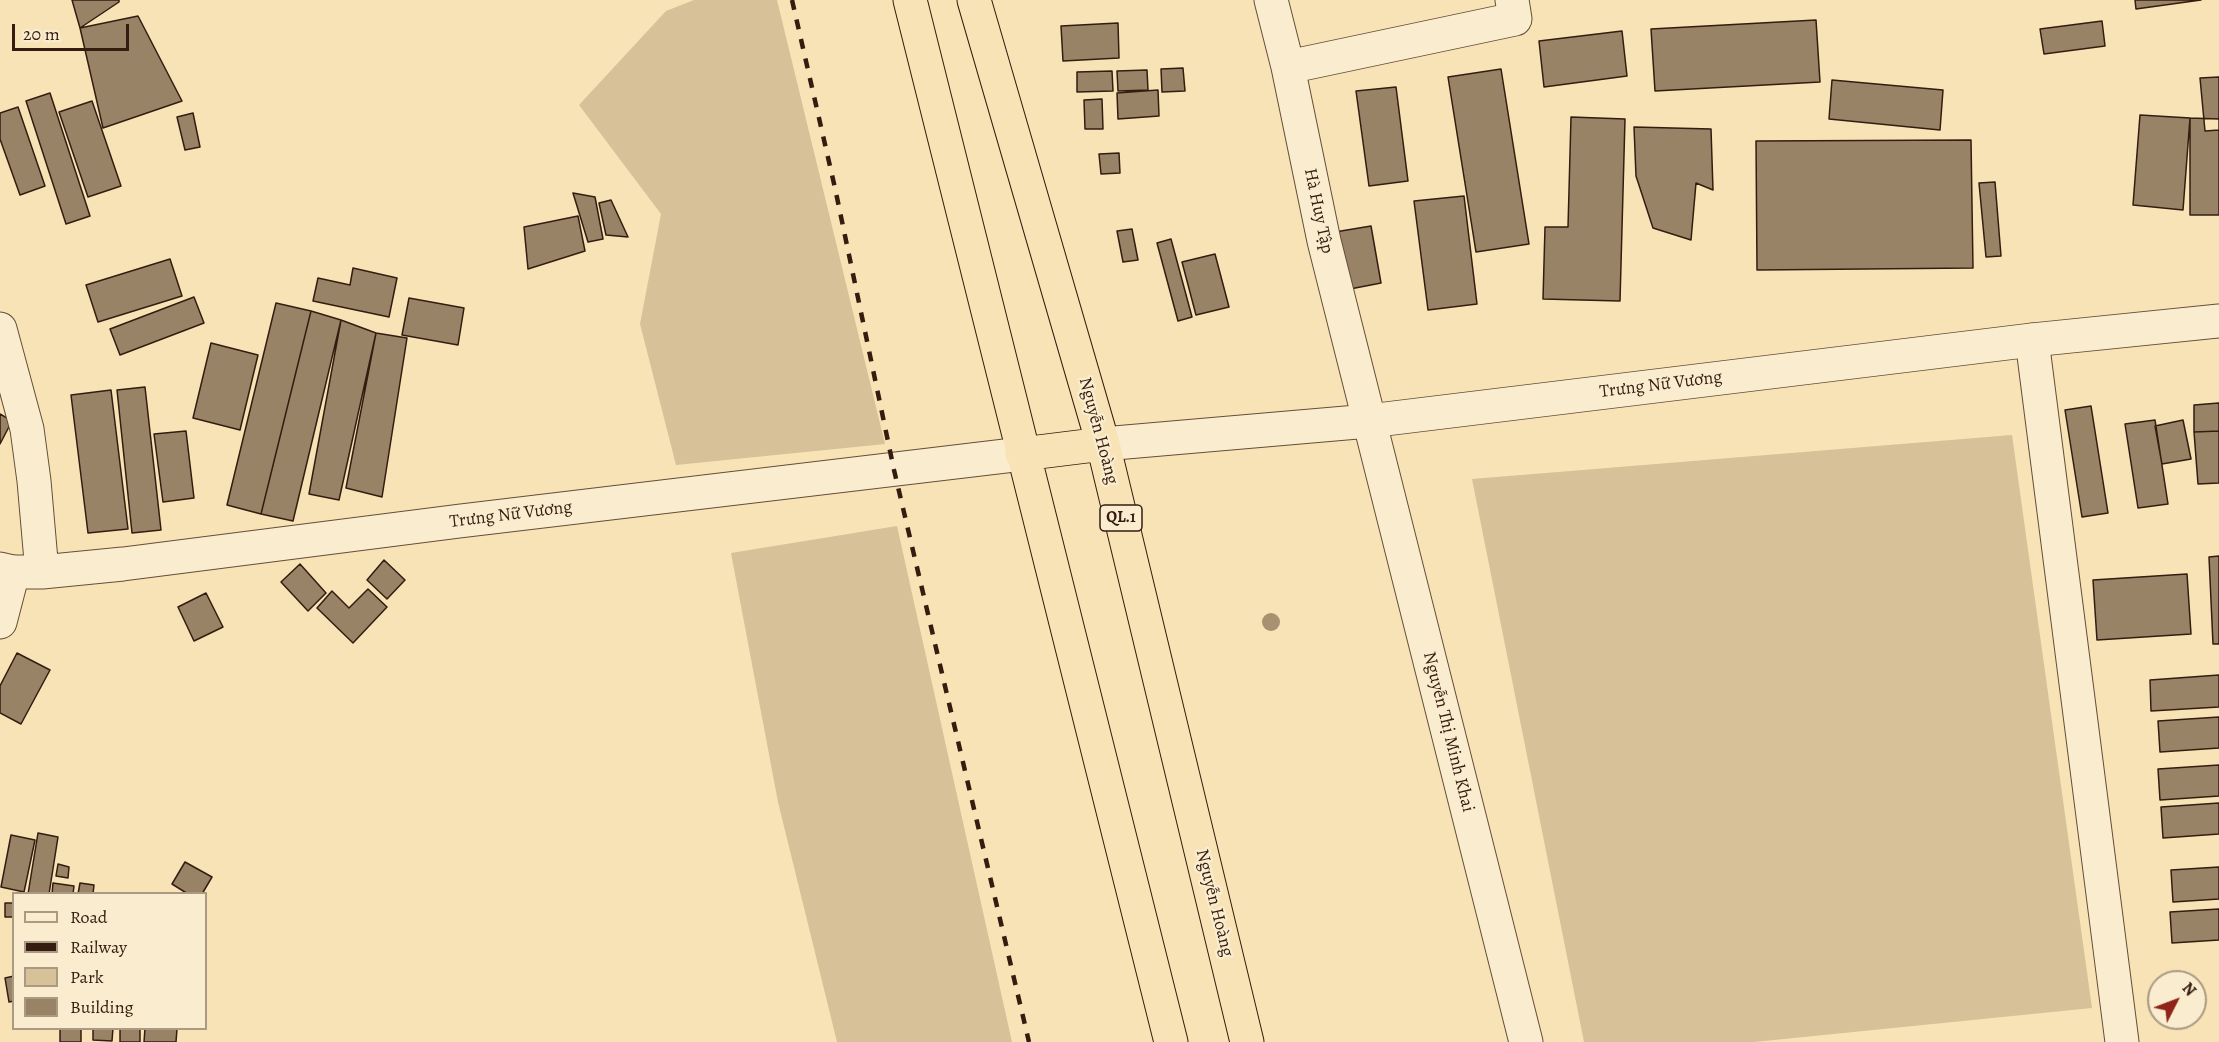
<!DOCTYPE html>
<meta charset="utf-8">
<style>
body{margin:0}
#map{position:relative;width:2219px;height:1042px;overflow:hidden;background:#f7e3b5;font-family:Alegreya,serif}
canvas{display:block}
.legend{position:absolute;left:12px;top:892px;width:195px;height:138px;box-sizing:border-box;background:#faedcf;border:2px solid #ab9983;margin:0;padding:8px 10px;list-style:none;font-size:18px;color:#341c10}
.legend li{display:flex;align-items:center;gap:12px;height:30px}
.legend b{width:30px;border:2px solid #ab9983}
.north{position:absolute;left:2147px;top:970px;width:60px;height:60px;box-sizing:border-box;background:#faedcf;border:2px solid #ab9983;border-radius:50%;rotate:48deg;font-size:16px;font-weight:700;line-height:24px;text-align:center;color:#341c10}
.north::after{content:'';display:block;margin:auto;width:21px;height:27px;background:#8f2418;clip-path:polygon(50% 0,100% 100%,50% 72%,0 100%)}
.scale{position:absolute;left:12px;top:24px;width:117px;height:27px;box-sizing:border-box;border:3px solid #341c10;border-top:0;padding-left:8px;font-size:18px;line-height:21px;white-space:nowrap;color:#341c10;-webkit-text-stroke:4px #faedcf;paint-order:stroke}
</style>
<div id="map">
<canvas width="2219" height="1042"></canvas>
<ul class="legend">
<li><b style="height:8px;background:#faedcf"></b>Road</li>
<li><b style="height:8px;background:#341c10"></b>Railway</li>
<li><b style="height:16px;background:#d6c199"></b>Park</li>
<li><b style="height:16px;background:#998366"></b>Building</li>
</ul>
<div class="north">N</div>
<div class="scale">20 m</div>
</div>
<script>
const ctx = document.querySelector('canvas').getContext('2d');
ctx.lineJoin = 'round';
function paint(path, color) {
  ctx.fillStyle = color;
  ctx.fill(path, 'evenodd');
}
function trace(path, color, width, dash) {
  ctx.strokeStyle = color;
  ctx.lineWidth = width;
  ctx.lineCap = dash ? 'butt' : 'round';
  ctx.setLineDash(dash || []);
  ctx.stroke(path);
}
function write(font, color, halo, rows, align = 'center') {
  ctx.font = font + ' Alegreya,serif';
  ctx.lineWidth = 4.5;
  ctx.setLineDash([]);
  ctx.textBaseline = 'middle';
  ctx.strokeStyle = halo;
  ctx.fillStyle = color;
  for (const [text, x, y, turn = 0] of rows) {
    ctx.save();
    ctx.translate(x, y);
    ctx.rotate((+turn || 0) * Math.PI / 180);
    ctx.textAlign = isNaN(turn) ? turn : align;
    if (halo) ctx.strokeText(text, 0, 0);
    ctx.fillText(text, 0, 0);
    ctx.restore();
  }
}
paint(new Path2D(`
 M694,0h83l108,444 -209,21 -36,-141 21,-110 -82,-109 87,-94z
 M2012,435l80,573 -338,34h-170l-112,-563z
 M897,526l115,516h-175l-59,-240 -47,-249z`), '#d6c199');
const building = new Path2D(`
 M72,0h47v2l-39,26z
 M2135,0h66l-65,9z
 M138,16l44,85 -79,27 -23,-100z
 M1816,20l4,62 -165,9 -4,-62z
 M2102,21l3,25 -61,8 -4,-25z
 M1118,23l1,35 -56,3 -2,-35z
 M1622,31l5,45 -83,11 -5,-46z
 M1183,68l2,23 -23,1 -1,-23z
 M1501,69l28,175 -53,8 -28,-175z
 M1147,70l1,20 -30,1 -1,-20z
 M1112,71l1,20 -36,1v-20z
 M2219,77v53l-14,1 -5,-53z
 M1832,80l111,10 -3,40 -111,-11z
 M1396,87l12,94 -39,5 -13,-95z
 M1158,90l1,26 -41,3 -1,-26z
 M50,93l40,123 -24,8 -40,-123z
 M1102,99l1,30h-18l-1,-29z
 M92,101l29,85 -33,11 -29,-85z
 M18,107l27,79 -25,9 -20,-56v-26z
 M193,113l7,34 -15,3 -8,-33z
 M2140,115l50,3 -7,92 -50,-5z
 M1571,117l54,2 -5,182 -77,-2 2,-72h23z
 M2190,118l29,1v96h-29z
 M1634,127l77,2 2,61 -17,-7 -5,57 -38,-12 -17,-52z
 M1971,140l2,128 -216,2 -1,-129z
 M1119,153l1,20 -19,1 -2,-20z
 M1995,182l6,74 -15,1 -7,-74z
 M573,193l22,4 8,42 -15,3z
 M1464,196l13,108 -49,6 -14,-109z
 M611,200l17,37 -22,-2 -7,-32z
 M578,216l7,35 -57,18 -4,-42z
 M1371,226l10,57 -36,7 -10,-58z
 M1132,229l6,31 -15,2 -6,-31z
 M1171,239l21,78 -14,4 -21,-78z
 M1215,254l14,53 -33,8 -14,-53z
 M170,259l12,37 -84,26 -12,-37z
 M353,268l44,10 -8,39 -76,-16 5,-23 32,7z
 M194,297l10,26 -84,32 -10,-26z
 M409,298l55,10 -6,37 -56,-10z
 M276,303l35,8 -50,203 -34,-9z
 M311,311l30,9 -48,201 -32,-7z
 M341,320l35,13 -37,167 -30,-6z
 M376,333l31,5 -25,159 -36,-9z
 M211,343l47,12 -18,75 -47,-12z
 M145,387l16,143 -29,3 -15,-143z
 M111,390l17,139 -40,4 -17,-138z
 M2219,403v28l-25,1v-27z
 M2091,406l17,107 -26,4 -17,-107z
 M0,414l12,7 -12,23z
 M2155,420l13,84 -30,4 -13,-84z
 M2183,420l8,39 -29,5 -7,-38z
 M186,431l8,67 -31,4 -9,-68z
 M2219,431v52l-21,1 -4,-52z
 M2219,556v88h-6l-4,-87z
 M384,560l21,20 -18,19 -20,-19z
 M300,564l26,29 -18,18 -27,-29z
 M2187,574l4,60 -94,6 -4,-60z
 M368,589l19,18 -34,36 -36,-35 15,-17 17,17z
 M206,593l17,34 -29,14 -16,-34z
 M17,653l33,17 -29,54 -21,-11v-27z
 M2219,675v32l-68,4 -1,-31z
 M2219,717v31l-59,4 -2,-31z
 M2219,765v31l-59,4 -2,-31z
 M2219,803v31l-56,4 -2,-31z
 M38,833l20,4 -9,57h-21z
 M11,835l24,5 -11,52 -23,-5z
 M185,862l27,15 -10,17h-14l-16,-10z
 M58,864l11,3 -1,11 -12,-2z
 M2219,867v32l-46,3 -2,-32z
 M53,883l21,3 -1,8h-21z
 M80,883l14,2 -1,9h-15z
 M5,903h9v14h-9z
 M2219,909v31l-47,3 -2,-31z
 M14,976v25l-5,1 -4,-24z
 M60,1028h21v14h-21z
 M93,1028h20l-1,13 -19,-1z
 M120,1028h20v14h-20z
 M145,1028l32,1 -1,13h-32z`);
paint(building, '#998366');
trace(building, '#341c10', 1.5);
const minor = new Path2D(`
 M1271,0l17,67 36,174 202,801
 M1288,67l227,-48 -3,-19
 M0,329l27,100 7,52 8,91
 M2032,340l90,702
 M0,569l13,3h29l81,-8 337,-43 562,-67`);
const tertiary = new Path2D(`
 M1103,444l266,-23 663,-81 187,-19
 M0,622l13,-50`);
const trunk = new Path2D(`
 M910,0l261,1042
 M974,0l129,444 144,598
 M1022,454l81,-10`);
trace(minor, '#654e39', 35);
trace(tertiary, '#654e39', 35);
trace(trunk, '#341c10', 35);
trace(minor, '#faedcf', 33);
trace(tertiary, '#faedcf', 33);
trace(trunk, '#f7e3b5', 33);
trace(new Path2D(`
 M792,0l43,188 59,282 135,572`), '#341c10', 4.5, [10, 10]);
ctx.fillStyle = '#a79171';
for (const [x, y] of [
 [1271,622]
]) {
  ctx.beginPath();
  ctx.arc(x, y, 9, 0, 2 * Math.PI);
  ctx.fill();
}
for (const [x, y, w] of [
 [1121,518,42]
]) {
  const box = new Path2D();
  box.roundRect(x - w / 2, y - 13, w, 26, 4.5);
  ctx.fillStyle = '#faedcf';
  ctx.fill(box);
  trace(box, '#341c10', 1.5);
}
write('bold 16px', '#341c10', null, [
 ["QL.1",1121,518]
]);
write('18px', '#341c10', '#faedcf', [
 ["Hà Huy Tập",1318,211,78],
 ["Trưng Nữ Vương",1661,385,-7],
 ["Nguyễn Hoàng",1098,431,75],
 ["Trưng Nữ Vương",511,515,-7],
 ["Nguyễn Thị Minh Khai",1448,732,76],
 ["Nguyễn Hoàng",1214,903,76]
]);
</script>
